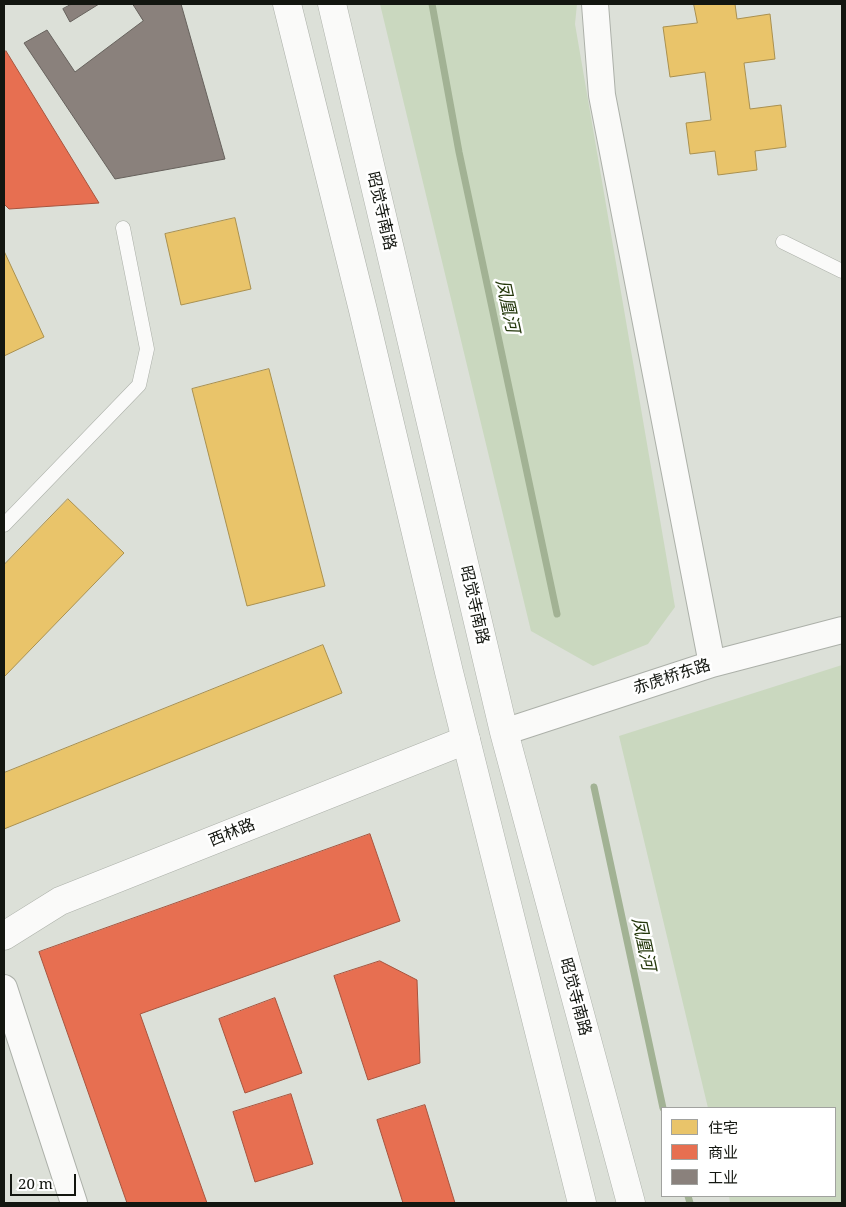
<!DOCTYPE html>
<meta charset="utf-8">
<style>
body{margin:0}
#map{position:relative;width:846px;height:1207px;overflow:hidden;background:#dce0d8;font-family:"Noto Serif","Noto Sans SC",serif}
canvas{display:block}
.frame{position:absolute;inset:0;border:5px solid #131610;pointer-events:none}
.legend{position:absolute;left:661px;top:1107px;width:175px;height:90px;box-sizing:border-box;background:#fff;border:1px solid #a1a29f;margin:0;padding:6px 9px;list-style:none;font-size:15px;color:#131610}
.legend li{display:flex;align-items:center;gap:10px;height:25px}
.legend b{width:25px;border:1px solid #a1a29f}
.scale{position:absolute;left:10px;top:1174px;width:66px;height:22px;box-sizing:border-box;border:2px solid #131610;border-top:0;padding-left:6px;font-size:15px;line-height:18px;white-space:nowrap;color:#131610;-webkit-text-stroke:4px #fff;paint-order:stroke}
</style>
<div id="map">
<canvas width="846" height="1207"></canvas>
<div class="frame"></div>
<ul class="legend">
<li><b style="height:14px;background:#e9c46a"></b>住宅</li>
<li><b style="height:14px;background:#e76f51"></b>商业</li>
<li><b style="height:14px;background:#8a817c"></b>工业</li>
</ul>
<div class="scale">20 m</div>
</div>
<script>
const ctx = document.querySelector('canvas').getContext('2d');
ctx.lineJoin = 'round';
function paint(path, color) {
  ctx.fillStyle = color;
  ctx.fill(path, 'evenodd');
}
function trace(path, color, width, dash) {
  ctx.strokeStyle = color;
  ctx.lineWidth = width;
  ctx.lineCap = dash ? 'butt' : 'round';
  ctx.setLineDash(dash || []);
  ctx.stroke(path);
}
function write(font, color, halo, rows, align = 'center') {
  ctx.font = font + ' "Noto Serif","Noto Sans SC",serif';
  ctx.lineWidth = 5;
  ctx.setLineDash([]);
  ctx.textBaseline = 'middle';
  ctx.strokeStyle = halo;
  ctx.fillStyle = color;
  for (const [text, x, y, turn = 0] of rows) {
    ctx.save();
    ctx.translate(x, y);
    ctx.rotate((+turn || 0) * Math.PI / 180);
    ctx.textAlign = isNaN(turn) ? turn : align;
    if (halo) ctx.strokeText(text, 0, 0);
    ctx.fillText(text, 0, 0);
    ctx.restore();
  }
}
paint(new Path2D(`
 M380,4h197l-2,20 100,583 -27,37 -55,22 -62,-35z
 M842,665v538h-112l-1,-7h106v-88h-127l-89,-372z`), '#cad8bf');
const homes = new Path2D(`
 M694,4h41l2,15 33,-5 5,45 -31,4 6,46 31,-4 5,42 -31,4 2,19 -39,5 -3,-24 -25,3 -4,-31 25,-3 -6,-48 -35,5 -7,-50 34,-4z
 M235,218l16,71 -70,16 -16,-71z
 M4,251l40,86 -40,19z
 M269,369l56,217 -78,20 -55,-217z
 M68,499l56,54 -120,124v-112z
 M323,645l19,48 -338,136v-56z`);
paint(homes, '#e9c46a');
trace(homes, '#a9904f', 1);
const shops = new Path2D(`
 M6,51l93,152 -90,6 -5,-5v-151z
 M370,834l30,87 -260,93 67,189h-80l-88,-251z
 M380,961l37,19 3,83 -52,17 -34,-104z
 M275,998l27,75 -57,20 -26,-74z
 M291,1094l22,70 -58,18 -22,-70z
 M425,1105l30,98h-52l-26,-83z`);
paint(shops, '#e76f51');
trace(shops, '#a7543e', 1);
const industry = new Path2D(`
 M72,4h27l-29,18 -7,-13z
 M133,4h48l44,155 -110,20 -91,-136 23,-13 28,42 68,-51z`);
paint(industry, '#8a817c');
trace(industry, '#66615c', 1);
trace(new Path2D(`
 M432,4l27,148 98,462
 M594,787l69,321
 M688,1196l2,7`), '#a2b294', 7);
const service = new Path2D(`
 M783,242l59,29
 M4,525l135,-140 8,-36 -24,-121`);
const minor = new Path2D(`
 M595,4l7,91 110,569
 M504,732l208,-68 130,-34
 M4,988l70,215`);
const tertiary = new Path2D(`
 M4,936l56,-35 406,-161`);
const primary = new Path2D(`
 M287,4l76,306 86,362 133,531
 M332,4l172,728 127,471`);
trace(service, '#acb0a9', 15);
trace(minor, '#acb0a9', 28);
trace(tertiary, '#acb0a9', 29);
trace(primary, '#acb0a9', 29);
trace(service, '#fafaf9', 14);
trace(minor, '#fafaf9', 26);
trace(tertiary, '#fafaf9', 28);
trace(primary, '#fafaf9', 28);
write('16px', '#131610', '#fff', [
 ["昭觉寺南路",381,211,77],
 ["昭觉寺南路",474,605,77],
 ["赤虎桥东路",672,677,-18],
 ["西林路",232,833,-22],
 ["昭觉寺南路",575,997,75]
]);
write('italic 18px', '#25380c', '#fff', [
 ["凤凰河",507,306,78],
 ["凤凰河",643,944,78]
]);
</script>
